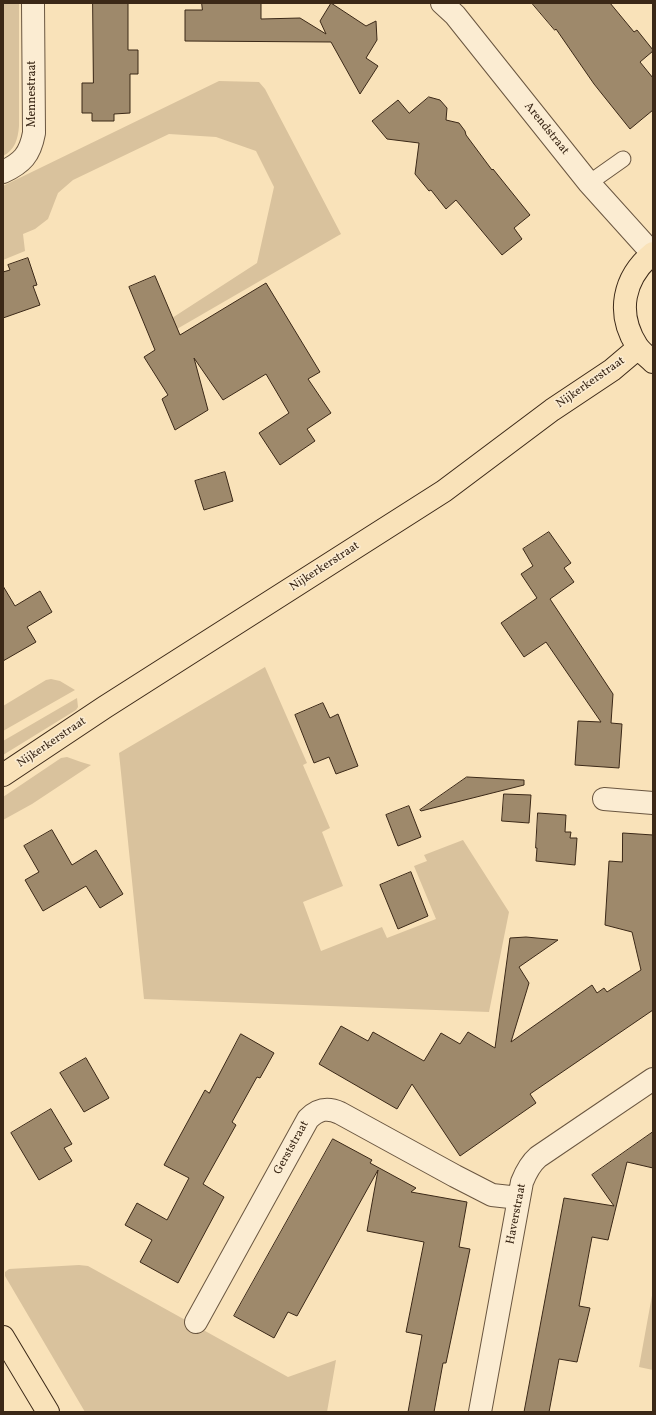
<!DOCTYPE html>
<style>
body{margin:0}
#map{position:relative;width:656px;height:1415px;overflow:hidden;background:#f9e2b9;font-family:Vollkorn,serif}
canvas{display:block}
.frame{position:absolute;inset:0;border:4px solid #3b2817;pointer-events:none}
</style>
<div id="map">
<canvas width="656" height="1415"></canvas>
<div class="frame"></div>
</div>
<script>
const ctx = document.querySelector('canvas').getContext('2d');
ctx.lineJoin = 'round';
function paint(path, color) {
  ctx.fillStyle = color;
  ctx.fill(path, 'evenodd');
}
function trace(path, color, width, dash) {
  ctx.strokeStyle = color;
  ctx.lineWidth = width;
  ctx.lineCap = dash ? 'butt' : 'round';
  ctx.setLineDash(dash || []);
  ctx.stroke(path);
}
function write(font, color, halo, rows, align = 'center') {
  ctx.font = font + ' Vollkorn,serif';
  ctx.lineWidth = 3;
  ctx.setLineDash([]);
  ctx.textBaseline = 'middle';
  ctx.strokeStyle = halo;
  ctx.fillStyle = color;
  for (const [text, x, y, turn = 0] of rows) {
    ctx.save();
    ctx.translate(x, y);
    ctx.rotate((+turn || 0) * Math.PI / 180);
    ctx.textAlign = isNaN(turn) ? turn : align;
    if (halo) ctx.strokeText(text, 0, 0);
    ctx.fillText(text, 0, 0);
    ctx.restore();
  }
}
paint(new Path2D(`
 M3,3h16v123c-1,13 -4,24 -16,30z
 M219,81l40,1 6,7 76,145 -190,110 18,-24 88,-57 17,-76 -18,-36 -40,-14 -47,-3 -96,46 -15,13 -10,26 -13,10 -12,5 2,17 -22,9v-74z
 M265,667l42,96 -4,2 27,63 -8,4 21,54 -40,16 18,49 61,-24 5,11 49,-19 -22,-53 13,-5 -3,-6 39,-15 46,72 -20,100 -345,-13 -25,-246z
 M51,679l9,2 15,9 -72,41v-25l43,-26z
 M77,698l1,9 -2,3 -73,45v-14z
 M67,757l14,5 10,3 -59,39 -29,16v-23l58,-39z
 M79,1265l9,1 200,111 48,-17 -9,52h-242l-80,-136v-4l4,-3z
 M653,1290v80l-14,-3z`), '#d9c29d');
const building = new Path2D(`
 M93,3h35v47h10v24h-8v39l-16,1v7h-22v-8h-10v-30h11z
 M202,3h59v16l39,-1 26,16 -6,-13 11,-18 35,23 10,-5 1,19 -11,18 12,8 -18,28 -29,-52 -146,-1v-31h17z
 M532,3h78l24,29 3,-2 16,20v1l-13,11 13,16v32l-23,19 -36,-45 -38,-55 -1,1z
 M429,97l11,3 7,8 -1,12 13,3 6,8 1,4 26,35 1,-1 37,46 -16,13 8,11 -20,16 -46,-55 -10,9 -15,-19 -2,1 -14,-17 4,-31 -32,-4 -15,-18 26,-21 11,13z
 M28,258l9,27 -4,1 7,19 -37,13v-46l7,-2 -2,-5z
 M155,276l25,59 86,-52 54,89 -12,7 23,34 -24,16 8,12 -35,24 -21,-32 30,-20 -23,-39 -43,26 -29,-42 14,52 -33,20 -13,-31 6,-4 -24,-38 11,-7 -26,-63z
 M225,472l8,29 -29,9 -9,-29z
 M549,532l22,31 -7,5 10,14 -24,17 63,95 -2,29 11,1 -3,44 -44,-3 3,-44 23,1 -55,-80 -22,15 -23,-34 36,-25 -16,-24 12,-8 -10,-17z
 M3,586l12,20 25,-15 12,21 -25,15 9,15 -33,19z
 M323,703l7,15 8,-4 20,52 -22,8 -7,-17 -15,6 -19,-48z
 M467,777l57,3v5l-103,26 -1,-1z
 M504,794l27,1 -2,28 -27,-2z
 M409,806l12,31 -23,9 -12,-31z
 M538,813l28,2 -1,17h6l-1,6h7l-2,27 -39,-4 1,-13h-1z
 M52,830l20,35 24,-15 27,44 -23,14 -14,-22 -43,25 -18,-31 14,-8 -15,-26z
 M623,833l30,2v175l-123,84 6,9 -76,53 -48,-72 -15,25 -78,-45 22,-38 27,15 5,-9 51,29 17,-28 19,11 8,-12 27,16 15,-110 16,-1 32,3 -39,27 10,16 -18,59 81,-57 5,8 7,-5 3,4 34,-22 -9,-38 -27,-7 4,-64 13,1z
 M411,872l17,44 -30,13 -18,-44z
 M241,1034l33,19 -14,25 -3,-1 -25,45 4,3 -33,59 21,13 -46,86 -38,-21 12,-22 -27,-15 12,-22 30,17 22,-42 -25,-13 41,-75 4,3z
 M86,1058l23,40 -25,14 -24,-39z
 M51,1109l21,35 -8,4 8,13 -33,19 -28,-47z
 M653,1132v36l-26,-6 -19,78 -16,-3 -13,69 11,2 -13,54 -18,-3 -10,53h-25l40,-214 50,8 -22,-31z
 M333,1139l39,21 -2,3 46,25 -5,4 56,10 -8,45 11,2 -24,114h-3l-9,49h-26l14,-77 -16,-3 18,-90 -57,-11 11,-61 -81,146 -9,-4 -14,26 -40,-22z`);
paint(building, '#9e896b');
trace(building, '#3b2817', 1);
const lane = new Path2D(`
 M589,183l34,-24`);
const street = new Path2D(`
 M442,3l13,12 134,168 63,70
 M3,172c19,-9 27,-17 31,-39l-1,-130
 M604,799l49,4
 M196,1322l112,-203c10,-10 19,-12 32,-6l115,63 37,19 27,3
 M480,1412l42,-230c4,-10 8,-18 16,-25l115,-78`);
const primary = new Path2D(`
 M653,253c-30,25 -37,60 -16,93 4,6 11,11 16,16
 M3,775l102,-68 339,-216 108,-81 60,-40 26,-22
 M3,1337l45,75`);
trace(lane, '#6a5640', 17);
trace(street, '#6a5640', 24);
trace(primary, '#3b2817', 24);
trace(lane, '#fbecd2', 15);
trace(street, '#fbecd2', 22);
trace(primary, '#f9e2b9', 22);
write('12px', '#3b2817', '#fbecd2', [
 ["Mennestraat",33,94,-90],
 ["Arendstraat",546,129,51],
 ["Nijkerkerstraat",591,383,-35],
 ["Nijkerkerstraat",325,567,-33],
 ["Nijkerkerstraat",52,743,-34],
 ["Gerststraat",292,1148,-61],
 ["Haverstraat",517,1214,-79]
]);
</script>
